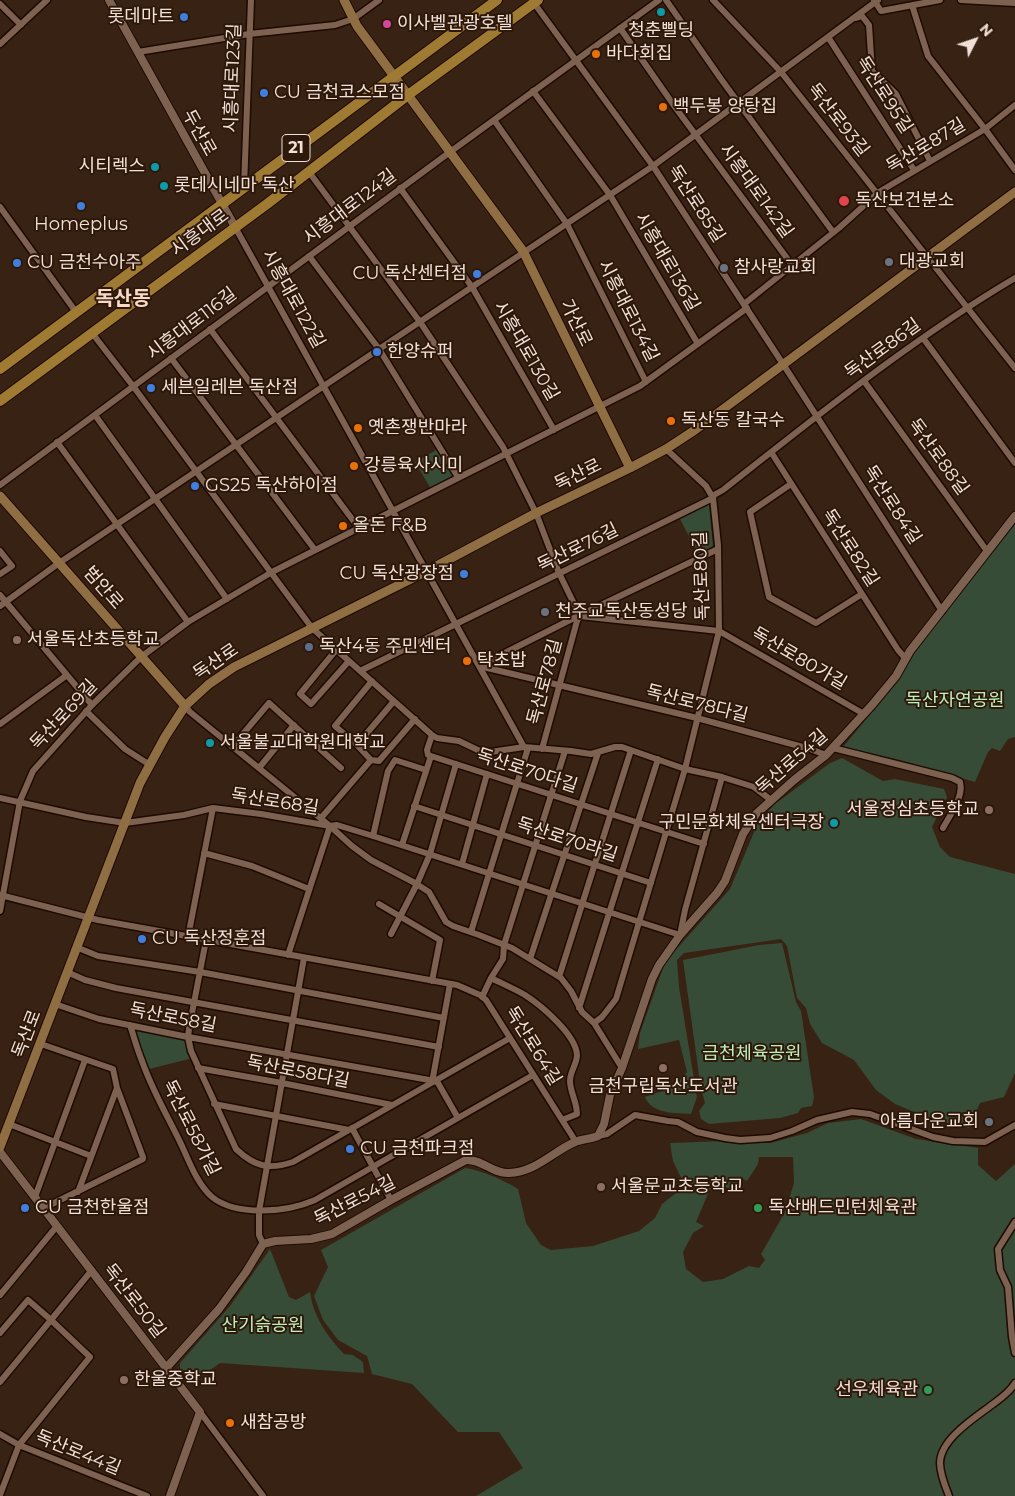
<!DOCTYPE html>
<meta charset="utf-8">
<style>
body{margin:0}
#map{position:relative;width:1015px;height:1496px;overflow:hidden;background:#382213;font-family:Montserrat,sans-serif}
canvas{display:block}
.north{position:absolute;left:950px;top:15px;width:50px;height:50px;-webkit-text-stroke:4px #2e180a;paint-order:stroke;rotate:49deg;font-size:14px;font-weight:700;line-height:20px;text-align:center;color:#f0e0d7}
.north::after{content:'';display:block;margin:auto;width:18px;height:22px;background:#f0e0d7;clip-path:polygon(50% 0,100% 100%,50% 72%,0 100%)}
</style>
<div id="map">
<canvas width="1015" height="1496"></canvas>
<div class="north">N</div>
</div>
<script>
const ctx = document.querySelector('canvas').getContext('2d');
ctx.lineJoin = 'round';
function paint(path, color) {
  ctx.fillStyle = color;
  ctx.fill(path, 'evenodd');
}
function trace(path, color, width, dash) {
  ctx.strokeStyle = color;
  ctx.lineWidth = width;
  ctx.lineCap = dash ? 'butt' : 'round';
  ctx.setLineDash(dash || []);
  ctx.stroke(path);
}
function write(font, color, halo, rows, align = 'center') {
  ctx.font = font + ' Montserrat,"Noto Sans KR",sans-serif';
  ctx.lineWidth = 4;
  ctx.setLineDash([]);
  ctx.textBaseline = 'middle';
  ctx.strokeStyle = halo;
  ctx.fillStyle = color;
  for (const [text, x, y, turn = 0] of rows) {
    ctx.save();
    ctx.translate(x, y);
    ctx.rotate((+turn || 0) * Math.PI / 180);
    ctx.textAlign = isNaN(turn) ? turn : align;
    if (halo) ctx.strokeText(text, 0, 0);
    ctx.fillText(text, 0, 0);
    ctx.restore();
  }
}
paint(new Path2D(`
 M438,449l17,27 -24,13 -16,-27z
 M709,504l4,42 -15,8 -18,-35z
 M1015,523v214l-7,2 -8,12 -8,-3 -4,4 -13,30 -75,-22 -57,-13 55,-66 11,-20 63,-86z
 M842,758l41,23 12,-2 49,10 3,8 -15,30 8,20 10,10 65,17v199l-11,24 -24,6 -11,25 -33,-7 -41,-17 -19,-14 -22,-30 -32,-17 -12,-19 -4,-16 -9,-10 -10,-52 -6,-7 -97,14 -7,7 2,27 18,110 -6,17c-15,-1 -40,0 -46,-17l29,-10 13,-15 -8,-32 -41,9 2,-16 25,-71 65,-73 28,-66 17,-19 55,-41z
 M782,943l14,59 5,9 13,86 -2,9 -11,2 -3,5 -18,5 -71,6 -8,-5 -2,-8 6,-8 -4,-14 -18,-129 76,-15z
 M133,1025l55,12 5,21 -48,12z
 M861,1119l55,20 62,9v17l18,16 19,-17v332h-539l47,-28 -24,-36h-41l-46,-48 -40,-10 -5,-18 -29,-16 -15,-20 -9,-24 14,-29 -7,-17 144,-82c19,3 36,11 53,21l8,34 15,22 10,5 42,-4 46,-15 16,-13 7,-14 23,-18 -12,-25 -3,-18 56,-2 44,2 37,-10 21,-10zM759,1157h34l1,26 -9,29 -24,42 4,6 -6,8 -10,-2 -26,13 -20,3 -17,-13 -3,-17 10,-19 11,-7 -8,-4 17,-40 22,9 7,-13 5,3 11,-17z
 M270,1249l19,48 7,3 14,-8c3,24 18,45 34,62l9,1 10,7 1,11 -144,-10 -27,19 -13,-10v-9l50,-57z`), '#364c36');
const minor = new Path2D(`
 M666,0l55,79 112,153
 M713,0l68,72 234,296
 M874,0l7,11 59,-11
 M961,0l54,3
 M534,3l119,163 130,198 159,247
 M0,4l21,21
 M912,5l16,51 57,73 30,41
 M856,18l6,-2 7,9 3,46 24,23 34,67
 M620,28l55,79 117,158
 M828,37l86,133
 M0,44l47,-44
 M138,52l111,-18 86,-9 18,-6 26,-19
 M533,91l77,104 88,149
 M494,120l73,104 79,158
 M309,172l111,150 83,125 33,66 23,60 21,43 -3,5 -35,128
 M244,187l7,-187
 M400,188l72,99 82,143
 M0,207l76,105
 M235,227l289,520
 M309,256l70,93 79,128
 M744,304l95,-76 40,-36 106,-63 30,-24
 M210,329l148,198
 M92,333l41,53 179,242 120,107 5,3 22,3 25,12 40,-6 47,4 20,3 24,-7h7l63,22 37,8 32,10 17,13
 M923,338l92,125
 M171,358l144,192
 M864,381l123,170
 M95,415l132,184
 M57,442l131,180
 M771,452l127,198 8,9
 M791,484l-41,28 19,85 47,26 46,-29
 M0,485l450,-333 209,-152
 M0,551l12,15 -12,8
 M0,595l92,110
 M0,606l59,-43 594,-397 225,-166
 M580,616l139,15 145,83
 M336,650l-36,44 11,10 38,-43
 M479,666l218,52 113,31 16,6
 M479,666l97,-49 142,-68
 M360,671l353,-173 1,-3 9,-5c94,-74 189,-151 292,-212
 M185,706l5,6 140,114 7,-1 36,11 307,99 5,-25 37,-133
 M86,711l39,38 25,16
 M0,724l67,-49
 M357,745l-22,-19 37,-45
 M232,747l37,-44 72,65
 M833,748l119,30 8,4c4,15 -10,33 -17,46
 M431,756l273,88
 M431,756l-3,-1 -1,-5 5,-15
 M371,760l-14,-15 37,-44
 M259,768l35,-43
 M0,798l86,19 39,6 59,-8 29,-7 48,6 69,12 22,20 19,14 44,23 14,9 17,30 7,4 26,9 33,13 49,30 10,13 11,21 12,11 28,45
 M414,806l237,77
 M321,818l50,-58 8,1 36,-42
 M373,836l15,-65 7,-11 31,10
 M402,845l29,-89
 M204,853l48,13 57,23
 M462,864l25,-90
 M0,895l98,25 359,65 23,10 6,5 90,142
 M379,904l61,36 -8,41
 M0,911l20,-110 13,-30 59,-66 49,-48 47,-35 84,-50 368,-186 107,-78
 M471,932l57,-184
 M391,934l26,-50 13,-30 26,-90
 M188,937l25,-129
 M206,940l-17,89 -1,8 3,14 45,98c19,18 33,21 57,13l217,-124
 M76,947l22,9 102,16 244,46
 M288,955l42,-129
 M530,959l68,-206
 M67,972l18,8 31,8 323,59
 M559,977l72,-227
 M482,997l9,-19
 M55,1004l44,15 89,18 247,44
 M579,1008l79,-249
 M594,1023l8,-6 14,-18 69,-230 34,-138 -1,-86 -5,-47 -7,-12 -40,-37
 M130,1025c4,12 7,24 12,36 10,29 26,56 39,83 8,17 16,40 31,53 25,20 76,15 103,3l218,-125
 M41,1044l72,25 4,19 26,69v2l-99,49
 M198,1068l84,15 110,22
 M435,1081l-2,-4 17,-93
 M435,1081l3,2 20,35
 M214,1104l135,26
 M562,1120l15,-6c0,-12 -7,-22 -7,-33 0,-10 7,-17 7,-26 -1,-20 -35,-49 -52,-60 -10,-6 -22,-11 -34,-17l12,-19 1,-14 61,-194
 M9,1124l82,32
 M352,1128l39,72
 M598,1136l9,-2 28,-19 33,6 10,1 19,10 28,6 15,2 30,-2 22,-7 25,-11 35,-8 18,2 63,23 20,4 32,1 30,-17
 M78,1192l39,-104
 M35,1197l50,-137
 M1015,1222l-17,27 2,21 8,17 4,50 3,16
 M263,1244l-4,-9v-24l45,-253
 M0,1295l57,-69
 M0,1333l28,-33 23,20 39,37 -71,88 -19,50
 M0,1382l92,-112
 M200,1412l63,84
 M0,1434l19,11 128,51
 M949,1496c-4,-10 -9,-22 -9,-33 0,-24 36,-46 53,-59 8,-6 17,-12 22,-21`);
const tertiary = new Path2D(`
 M109,0l126,227
 M0,1152l200,260 -30,84
 M167,1367l52,-58 27,-37 17,-28 12,-3 36,-2 21,-5 59,-34 75,-40c16,-1 27,14 43,13 27,-1 43,-21 66,-31 7,-3 16,-3 23,-6l6,-12 6,-29 12,-27 30,-89 7,-14 21,-30 37,-42 8,-12 18,-47 13,-20 38,-34 32,-25 46,-50 24,-29 14,-25 105,-135`);
const secondary = new Path2D(`
 M344,0l13,26 166,225 107,217
 M0,496l185,210
 M0,1147l140,-364 25,-46 20,-31 24,-22 25,-17 193,-96 109,-58 94,-45 36,-19 29,-19 320,-238`);
const primary = new Path2D(`
 M0,369l497,-369
 M0,401l267,-197 141,-109 130,-95`);
trace(minor, '#1f0a01', 9);
trace(tertiary, '#1f0a01', 10);
trace(secondary, '#1f0a01', 11);
trace(primary, '#1f0a01', 12);
trace(minor, '#7d6252', 6);
trace(tertiary, '#7d6252', 8);
trace(secondary, '#8e6e42', 9);
trace(primary, '#9f7a33', 10);
for (const [x, y, r, color] of [
 [661,12,5,"#0f9aa8"],
 [184,17,5,"#3f7fe0"],
 [387,24,5,"#d1479c"],
 [596,54,5,"#e8710a"],
 [264,93,5,"#3f7fe0"],
 [663,107,5,"#e8710a"],
 [155,167,5,"#0f9aa8"],
 [164,186,5,"#0f9aa8"],
 [844,201,6,"#e0444e"],
 [81,206,5,"#3f7fe0"],
 [889,262,5,"#6b7280"],
 [17,263,5,"#3f7fe0"],
 [724,268,5,"#6b7280"],
 [477,274,5,"#3f7fe0"],
 [377,352,5,"#3f7fe0"],
 [151,388,5,"#3f7fe0"],
 [671,421,5,"#e8710a"],
 [358,428,5,"#e8710a"],
 [354,466,5,"#e8710a"],
 [195,486,5,"#3f7fe0"],
 [343,526,5,"#e8710a"],
 [464,574,5,"#3f7fe0"],
 [545,612,5,"#6b7280"],
 [17,640,5,"#8d6e63"],
 [309,647,5,"#5c6f8a"],
 [467,661,5,"#e8710a"],
 [210,743,5,"#0f9aa8"],
 [989,810,5,"#8d6e63"],
 [834,823,5,"#0f9aa8"],
 [142,939,5,"#3f7fe0"],
 [663,1068,5,"#8d6e63"],
 [989,1122,5,"#6b7280"],
 [350,1149,5,"#3f7fe0"],
 [601,1187,5,"#8d6e63"],
 [25,1208,5,"#3f7fe0"],
 [758,1208,5,"#2e9e5b"],
 [124,1380,5,"#8d6e63"],
 [928,1390,5,"#2e9e5b"],
 [230,1423,5,"#e8710a"]
]) {
  const dot = new Path2D();
  dot.arc(x, y, r, 0, 2 * Math.PI);
  ctx.fillStyle = color;
  ctx.fill(dot);
  trace(dot, '#2e180a', 2);
}
for (const [x, y, w] of [
 [296,148,28]
]) {
  const box = new Path2D();
  box.roundRect(x - w / 2, y - 13.5, w, 27, 4);
  ctx.fillStyle = '#2e180a';
  ctx.fill(box);
  trace(box, '#f0e0d7', 1);
}
write('bold 16px', '#f0e0d7', null, [
 ["21",296,148]
]);
write('18px', '#f0e0d7', '#2e180a', [
 ["롯데마트",174,17,"right"],
 ["이사벨관광호텔",397,24],
 ["청춘삘딩",661,31,"center"],
 ["바다회집",606,54],
 ["CU 금천코스모점",274,93],
 ["백두봉 양탕집",673,107],
 ["시티렉스",145,167,"right"],
 ["롯데시네마 독산",174,186],
 ["독산보건분소",855,201],
 ["Homeplus",81,225,"center"],
 ["대광교회",899,262],
 ["CU 금천수아주",27,263],
 ["참사랑교회",734,268],
 ["CU 독산센터점",467,274,"right"],
 ["한양슈퍼",387,352],
 ["세븐일레븐 독산점",161,388],
 ["독산동 칼국수",681,421],
 ["옛촌쟁반마라",368,428],
 ["강릉육사시미",364,466],
 ["GS25 독산하이점",205,486],
 ["올돈 F&B",353,526],
 ["CU 독산광장점",454,574,"right"],
 ["천주교독산동성당",555,612],
 ["서울독산초등학교",27,640],
 ["독산4동 주민센터",319,647],
 ["탁초밥",477,661],
 ["서울불교대학원대학교",220,743],
 ["서울정심초등학교",979,810,"right"],
 ["구민문화체육센터극장",824,823,"right"],
 ["CU 독산정훈점",152,939],
 ["금천구립독산도서관",663,1087,"center"],
 ["아름다운교회",979,1122,"right"],
 ["CU 금천파크점",360,1149],
 ["서울문교초등학교",611,1187],
 ["CU 금천한울점",35,1208],
 ["독산배드민턴체육관",768,1208],
 ["한울중학교",134,1380],
 ["선우체육관",918,1390,"right"],
 ["새참공방",240,1423]
], 'left');
write('18px', '#f0e0d7', '#2e180a', [
 ["시흥대로123길",233,78,-88],
 ["독산로95길",884,95,57],
 ["독산로93길",838,120,52],
 ["두산로",199,133,61],
 ["독산로87길",926,146,-31],
 ["시흥대로142길",756,191,54],
 ["독산로85길",696,204,57],
 ["시흥대로124길",350,207,-37],
 ["시흥대로",200,233,-36],
 ["시흥대로136길",667,262,60],
 ["시흥대로122길",293,299,61],
 ["시흥대로134길",628,311,63],
 ["가산로",576,323,64],
 ["시흥대로116길",192,324,-37],
 ["독산로86길",883,349,-36],
 ["시흥대로130길",526,351,60],
 ["독산로88길",938,457,54],
 ["독산로",578,475,-26],
 ["독산로84길",892,505,57],
 ["독산로76길",578,548,-26],
 ["독산로82길",850,548,57],
 ["독산로80길",702,576,-92],
 ["범안로",103,588,49],
 ["독산로80가길",799,659,30],
 ["독산로",216,662,-34],
 ["독산로78길",545,682,-75],
 ["독산로78다길",697,704,14],
 ["독산로69길",64,715,-47],
 ["독산로54길",792,762,-41],
 ["독산로70다길",527,771,18],
 ["독산로68길",275,802,9],
 ["독산로70라길",567,840,18],
 ["독산로58길",173,1018,11],
 ["독산로",27,1034,-69],
 ["독산로64길",533,1046,58],
 ["독산로58다길",298,1072,11],
 ["독산로58가길",191,1128,63],
 ["독산로54길",355,1201,-27],
 ["독산로50길",134,1301,52],
 ["독산로44길",78,1453,22]
]);
write('18px', '#bcefbb', '#2e180a', [
 ["독산자연공원",955,701],
 ["금천체육공원",752,1054],
 ["산기슭공원",263,1326]
]);
write('bold 20px', '#f8d9c6', '#2e180a', [
 ["독산동",123,299]
]);
</script>
